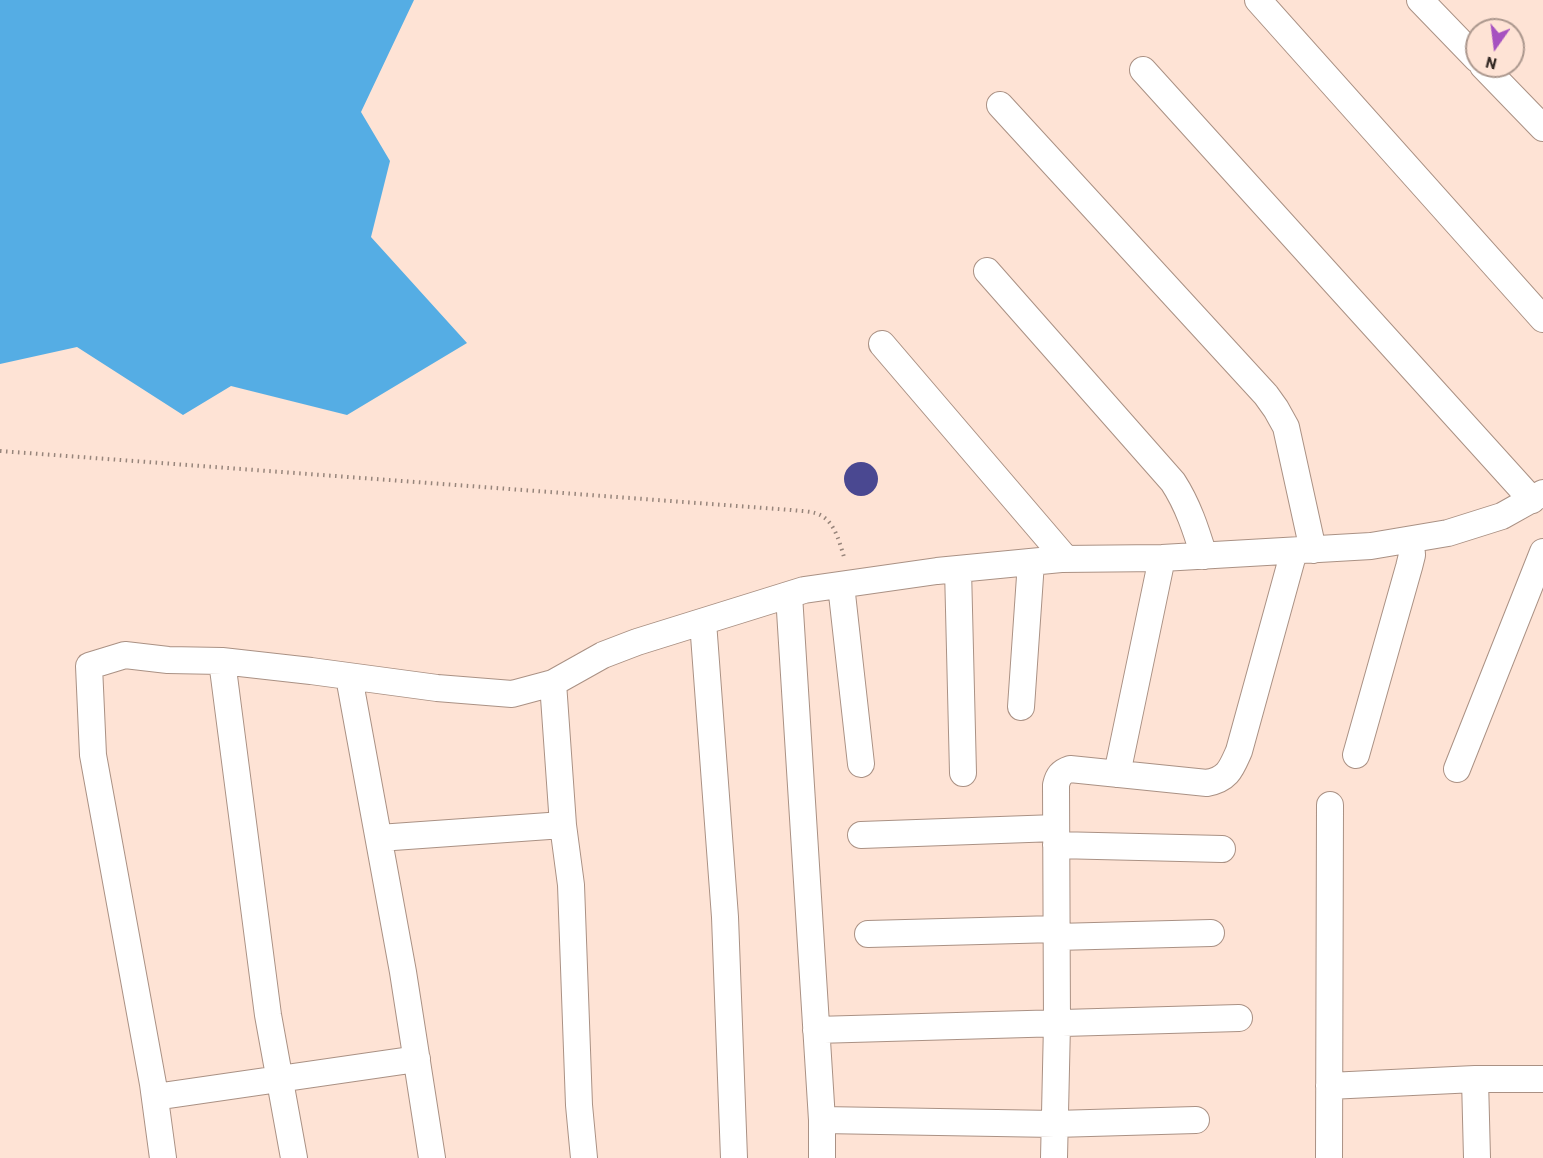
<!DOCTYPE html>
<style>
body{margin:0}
#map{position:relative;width:1543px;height:1158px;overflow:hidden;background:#fee3d5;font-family:Barlow,sans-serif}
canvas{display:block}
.north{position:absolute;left:1465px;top:18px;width:60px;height:60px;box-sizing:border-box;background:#fee3d5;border:2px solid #ac988e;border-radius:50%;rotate:194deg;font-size:16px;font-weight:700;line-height:24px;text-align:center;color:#322823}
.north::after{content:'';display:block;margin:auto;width:21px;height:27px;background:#a652c0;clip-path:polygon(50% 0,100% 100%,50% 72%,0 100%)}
</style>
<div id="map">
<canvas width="1543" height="1158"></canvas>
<div class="north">N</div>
</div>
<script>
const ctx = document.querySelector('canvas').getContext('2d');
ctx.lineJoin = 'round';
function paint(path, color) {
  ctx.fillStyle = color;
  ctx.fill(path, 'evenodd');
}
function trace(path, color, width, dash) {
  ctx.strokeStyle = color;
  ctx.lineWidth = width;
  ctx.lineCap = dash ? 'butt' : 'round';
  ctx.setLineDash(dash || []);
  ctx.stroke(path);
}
paint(new Path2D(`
 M0,0h414l-53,112 29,49 -19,76 96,106 -120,72 -116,-29 -48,29 -106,-68 -77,17z`), '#55ade4');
paint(new Path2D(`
 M844 479a17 17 0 1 1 34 0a17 17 0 1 1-34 0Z`), '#4a4891');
const street = new Path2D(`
 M1258,0l285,319
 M1420,0l57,59
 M1483,66l60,62
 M1143,70l389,430
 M1000,105l266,290 10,14 10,18 27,123
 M987,271l186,211c15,23 23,48 31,74
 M882,344l184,215
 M958,569l5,204
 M841,585l20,179
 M789,595l33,525
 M703,622l22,295 9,241
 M222,661l46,354 26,143
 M349,677l54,295 29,186
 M553,683l10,142
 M1021,707l10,-145
 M1356,755l53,-188 3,-12 -1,-15
 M1457,769l86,-217
 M1117,774l45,-216
 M861,835l195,-7
 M379,838l184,-13 8,60 8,220 5,53
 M1056,845l166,4
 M868,934l188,-5
 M1056,937l155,-4
 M816,1030l423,-12
 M1475,1079l2,79
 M1329,1086l146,-7h68
 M155,1097l262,-38
 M163,1158l-10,-74 -60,-329 -4,-89 36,-11 43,5 54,1 89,10 126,17 75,6 41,-11 50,-28 34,-13 167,-52 133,-19 124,-12 101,-1 209,-12 77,-13 54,-17 41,-23
 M822,1158v-38l233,4 141,-4
 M1054,1158l3,-134 -1,-239c2,-9 5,-13 14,-16l137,14c21,-4 24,-14 32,-32l55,-200
 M1329,1158l1,-353`);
trace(street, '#aa9184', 28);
trace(new Path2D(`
 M0,451l791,59c8,1 17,1 24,3 19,5 24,28 29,44`), '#97857b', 4, [1.5, 4.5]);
trace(street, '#fff', 26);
</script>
